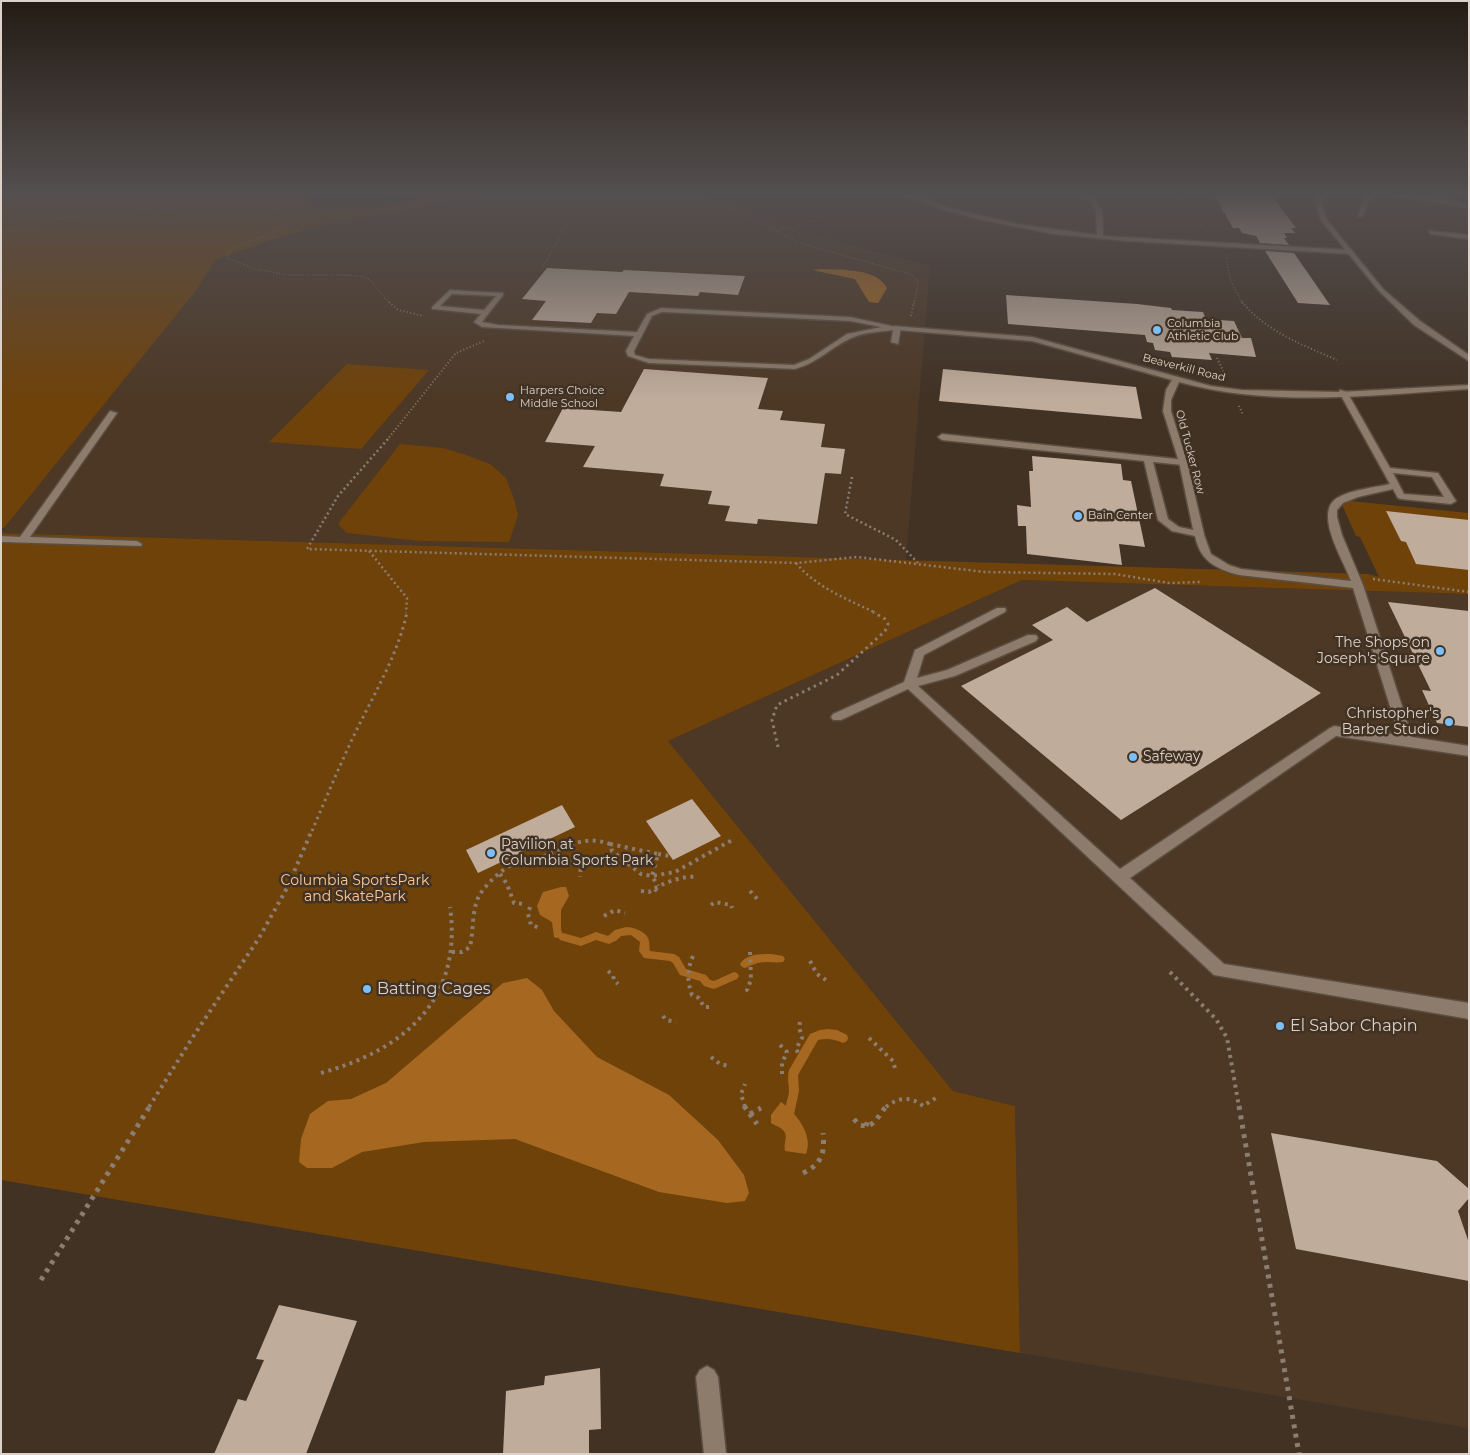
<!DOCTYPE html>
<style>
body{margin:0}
#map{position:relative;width:1470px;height:1455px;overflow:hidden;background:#413224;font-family:Montserrat,sans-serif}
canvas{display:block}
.frame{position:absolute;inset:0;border:2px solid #dcd2ca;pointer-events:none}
</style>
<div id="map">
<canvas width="1470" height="1455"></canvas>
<div class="frame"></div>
</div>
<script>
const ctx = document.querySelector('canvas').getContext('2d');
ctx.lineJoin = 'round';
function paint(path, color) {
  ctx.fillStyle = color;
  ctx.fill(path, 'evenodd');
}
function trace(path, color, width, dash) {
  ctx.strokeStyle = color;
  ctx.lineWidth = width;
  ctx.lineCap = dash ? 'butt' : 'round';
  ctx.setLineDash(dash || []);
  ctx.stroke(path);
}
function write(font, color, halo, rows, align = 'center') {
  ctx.font = font + ' Montserrat,sans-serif';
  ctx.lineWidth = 5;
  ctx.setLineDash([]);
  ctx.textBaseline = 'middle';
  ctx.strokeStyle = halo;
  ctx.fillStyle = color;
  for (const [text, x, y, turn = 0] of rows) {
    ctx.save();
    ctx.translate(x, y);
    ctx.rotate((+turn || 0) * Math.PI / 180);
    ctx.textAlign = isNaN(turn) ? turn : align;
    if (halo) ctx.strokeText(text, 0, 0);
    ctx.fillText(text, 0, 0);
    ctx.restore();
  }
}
paint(new Path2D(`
 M452,195h242l47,12 59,24 130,35 -24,294 -905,-27 218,-298 118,-18z
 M1022,580l447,14v834l-449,-75 -5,-247 -62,-15 -285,-350z`), '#4d3825');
paint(new Path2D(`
 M1,195h315l-8,3 -2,6 9,4 57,1 64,-14h54l-167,29 -58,18 -50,18 -18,29 -193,239h-3z
 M347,364l82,6 -68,79 -92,-7z
 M400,444l43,4 23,7 24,9 16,14 8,21 4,16 -9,27 -89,-1 -73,-8 -9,-9z
 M1340,500l129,13v81l-447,-14 -354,161 285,350 62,15 5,247 -1019,-173v-647l1367,41 11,3 -19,-40 -4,-1z`), '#6f420a');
paint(new Path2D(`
 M822,269c20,1 55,-1 65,19l-9,15 -9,-1 -14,-23 -43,-9z
 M561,887h5l3,9 -8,14v19l2,8 -7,1 -2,-1 -2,-15 -12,-7 -3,-9 6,-14z
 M527,978l15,12 12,21 43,46 72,38 49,45 26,35 5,18 -4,8 -18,2 -68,-11 -144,-53 -91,3 -62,10 -30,16h-25l-8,-6 2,-23 9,-25 18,-13 23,-2 35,-16 117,-100z
 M781,1102c15,11 33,33 25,52l-21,-3c-2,-8 4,-15 -2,-21 -4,-4 -8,-4 -12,-7v-8z`), '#a66821');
paint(new Path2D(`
 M626,927c8,0 18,4 22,11 2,4 1,9 2,13l24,3 5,3 7,12 20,6 4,5 4,1 20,-9 3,1 2,3 -2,3 -23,10 -10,-3 -4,-5 -20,-6 -7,-12 -3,-2 -26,-3 -5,-7 1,-9 -9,-7 -10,1 -4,4 -8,4 -13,-4 -15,6 -21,-6 -2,-3 2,-3 3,-1 18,5 15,-6 12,4 7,-6z
 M771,954l12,2 2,3 -2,3c-5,1 -11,0 -17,0 -8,0 -14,3 -21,6l-3,-1 -2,-3c6,-10 20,-10 31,-10z
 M828,1029l9,1 10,5 1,3 -1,3 -4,2c-9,-4 -16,-5 -25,-3l-20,35 1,16 -5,23 -4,1 -4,-1c-2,-8 2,-14 3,-22 0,-7 -2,-14 0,-22l21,-36 10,-4z`), '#a66821');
paint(new Path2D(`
 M1214,195l58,1 24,32h-5l4,5h-11l3,5h-3l5,7 -29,-2 -4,-7 -14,-3 -3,-5h-6z
 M1265,251l29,2 36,52 -32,-2z
 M547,268l75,4 2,-2 121,6 -7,19 -38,-3 -2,4 -69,-4 -13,22 -19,-1 -6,10 -59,-3 14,-19 -24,-2z
 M1006,295l131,9 34,4 1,2 31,2 3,7 28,2 8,17h9l5,19 -47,-4 3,7 -40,-3 -2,-5 -15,-2 -2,-7 -6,-1 -2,-7 -137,-11z
 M644,369l124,9 -10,31 25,2 -3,9 45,4 -4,23 24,2 -4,25 -16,-1 -8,51 -59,-5 -1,5 -32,-3 5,-15 -22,-2 4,-13 -52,-5 4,-12 -81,-7 12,-21 -50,-4 18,-34 58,4z
 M943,369l193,18 6,32 -203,-18z
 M1032,456l89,8 2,16 8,1 14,66 -26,-3 3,21 -95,-11 -1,-28h-8l-1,-21 14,2 -2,-36h4z
 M1386,511l83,9v50l-53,-6 -10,-22 -5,-1z
 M1155,588l166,105 -200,127 -160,-134 92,-46 -21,-15 35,-18 20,15z
 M1388,602l81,9v116l-32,-4 -15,-33 9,1z
 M692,799l29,37 -48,24 -27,-39z
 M562,805l13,22 -97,46 -12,-23z
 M1271,1133l166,28 32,28v9l-11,13 11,32v38l-173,-32z
 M279,1305l78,16 -51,133h-92l24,-55 8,2 18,-41 -8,-1z
 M600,1368l1,61 -12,1v24h-86l3,-63 38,-6 1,-9z`), '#bfac9b');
const lane = new Path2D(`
 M450,290l53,3v2l-21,27 17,3 138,7 10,-18 14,-6 189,9 51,11 -3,16 -7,-2 2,-12c-13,2 -27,2 -39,7 -21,8 -34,25 -59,32l-146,-6 -21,-7 -2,-5 8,-15 -152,-9 -8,-5 7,-8 -49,-5v-2zM452,294l44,2 -12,14 -44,-4zM662,312l188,9 31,6 -34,7 -38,25 -15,6 -145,-6 -14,-4 -1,-4 18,-35z
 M1340,390l7,2 43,76 48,5 18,28 -5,3 -50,-5 -3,-1 -5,-9 -35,8 -15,6 -6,7v7l5,18 21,50 49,152 57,9v10l-133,-20 -206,142 94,86 245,39v16l-255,-44 -306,-286 -67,31h-8l-2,-3 2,-3 71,-32 11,-32 82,-42h8l1,2 -1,2 -81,43 -7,23 30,-8 81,-35h8l2,3 -2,3 -81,35 -37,10 202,183 210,-141 4,-2 65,9 -46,-147 -114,-13c-23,-6 -39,-14 -44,-39l-23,-5 -14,-11 -14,-59 -202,-21 -4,-3 4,-3 244,26 1,2 -4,3 -30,-3 15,57 11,8 24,5 8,22 18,11 12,4 110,12c-7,-20 -38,-68 -14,-83 16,-9 36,-10 53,-14l-51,-92zM1393,473l39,4 12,20 -40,-3z
 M110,411l7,2 -87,124 107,4 5,3 -1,2 -140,-4v-6l19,1z`);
const street = new Path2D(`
 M906,195h8l32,12 71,17 80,11 -1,-25 -11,-15h6l11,15 1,26 248,14 3,2 -3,2 -223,-13 -74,-7 -76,-15 -36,-10z
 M1365,195h6l-8,21 -5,1z
 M1393,195h14l62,9v4z
 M1429,231l40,4v4l-38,-5z
 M894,326l138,11 179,49 31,4 98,2 129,-7v4c-97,6 -196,19 -290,-7l-8,18v11l16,51 17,72 -5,3 -5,-3 -15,-72 -16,-51 3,-21 6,-10 -140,-39 -135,-11h-3z
 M707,1366l7,4 4,7 8,77h-22l-8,-77 4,-7z`);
const secondary = new Path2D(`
 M1316,195h6v9l5,16 56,69 37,32 49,34v6l-55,-36 -35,-34 -58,-71 -5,-16z`);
trace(lane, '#5a4e41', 3);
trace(street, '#5a4e41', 3);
trace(secondary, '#5a4e41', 3);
trace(new Path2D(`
 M675,195l53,12 72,36 109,31 7,4 2,6 -4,20
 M1179,195l25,34
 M1,203l9,5 49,11 60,-8 122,-5 29,2 26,7c-17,21 -39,22 -62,32l-5,4 -2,7 29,11 32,6h58l18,2 6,3 20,24
 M776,231l43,-11 6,-19
 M1,233l57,-14
 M1226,258l5,24 12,22
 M543,266c9,-13 14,-27 23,-40 26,-41 57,-28 97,-22l4,-9`), '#8a7d72', 1, [1, 2]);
trace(new Path2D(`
 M389,302l9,8 26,6
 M1242,302c25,30 61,43 95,58
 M911,316l3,-14
 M1217,358l8,17
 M1239,406l4,9
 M387,440l69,-87 28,-12`), '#8a7d72', 2, [1, 2.5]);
trace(new Path2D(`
 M388,439l-50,57 -31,53 489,14 61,-6 128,15 130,2 54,9 31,-1
 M852,477l-7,37 51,26 22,23
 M369,551l38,47 -1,15
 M796,563c21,25 51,36 80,50
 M1373,579l96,13`), '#8a7d72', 2.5, [2, 3]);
trace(new Path2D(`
 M778,747l-6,-27 5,-15 60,-30 48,-44 3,-7 -3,-5 -12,-7
 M312,831c12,-28 24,-57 37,-85 20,-44 48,-87 58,-134`), '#8a7d72', 3, [2.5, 4]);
trace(new Path2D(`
 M610,844l48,10 -6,22 6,10
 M658,854l12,2
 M571,863l10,1 -1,13
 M500,874l7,10 7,19 12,1
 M655,889l4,5
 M641,891l8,1c12,-8 33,-17 48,-15
 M750,891l10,11
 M711,905l4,-3 16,3 1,3
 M530,907l-2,7 3,11 9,3
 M604,916l11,-6 10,3
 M452,952h10l8,-5c4,-17 1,-37 10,-53 11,-16 30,-32 49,-36 5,-1 10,0 15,-2 26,-8 37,-22 66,-12l2,7 29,23 11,2 23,-4 59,-33
 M750,952l1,28 -4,10 4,4
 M693,956c-6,14 -6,25 -1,39l7,3 5,9h6
 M810,961l7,13 9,6 1,4
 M608,971l5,4 1,5 4,4
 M1170,972l46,47 11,19 12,69
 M663,1016l3,4 10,2
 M800,1022l-1,5 3,11 -6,11 4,7
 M869,1038l24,23 3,11
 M780,1045l7,7 -5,11v13
 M711,1057l9,7 9,2
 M321,1073c83,-23 142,-73 129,-166
 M149,1107l47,-75 63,-94 28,-50 25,-58
 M745,1107l-4,-13 4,-10
 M886,1107c12,-10 25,-11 37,-1l16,-10`), '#8a7d72', 4, [3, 4.5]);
trace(new Path2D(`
 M744,1106l13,18
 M1239,1106l60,348
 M750,1114l11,-6
 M854,1119l5,6c17,4 18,-10 28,-19
 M866,1126l3,-9
 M803,1173c19,-9 22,-20 20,-40
 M41,1280l109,-174`), '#8a7d72', 5, [4, 5.5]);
paint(lane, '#8d7b6b');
paint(street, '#8d7b6b');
paint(secondary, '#8d7b6b');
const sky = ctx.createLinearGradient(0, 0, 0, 399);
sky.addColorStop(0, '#241c14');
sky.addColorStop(0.49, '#544f50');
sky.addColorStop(1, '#544f5000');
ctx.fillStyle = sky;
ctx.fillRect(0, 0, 1470, 399);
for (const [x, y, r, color] of [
 [1157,330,5,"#7abff8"],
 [510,397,5,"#7abff8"],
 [1078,516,5,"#7abff8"],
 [1440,651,5,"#7abff8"],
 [1449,722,5,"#7abff8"],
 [1133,757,5,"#7abff8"],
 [491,853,5,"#7abff8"],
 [367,989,5,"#7abff8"],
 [1280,1026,5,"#7abff8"]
]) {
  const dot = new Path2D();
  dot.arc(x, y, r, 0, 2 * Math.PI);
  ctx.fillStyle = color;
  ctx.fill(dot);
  trace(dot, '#413224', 2);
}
write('11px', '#dcd2ca', '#413224', [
 ["Columbia",1167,324],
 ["Athletic Club",1167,337],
 ["Harpers Choice",520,391],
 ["Middle School",520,404],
 ["Bain Center",1088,516]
], 'left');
write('11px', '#dcd2ca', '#413224', [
 ["Beaverkill Road",1184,368,14],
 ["Old Tucker Row",1190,452,75]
]);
write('14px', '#dcd2ca', '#413224', [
 ["The Shops on",1430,643],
 ["Joseph's Square",1430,659],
 ["Christopher's",1439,714],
 ["Barber Studio",1439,730],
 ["Safeway",1143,757,"left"],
 ["Pavilion at",501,845,"left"],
 ["Columbia Sports Park",501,861,"left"]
], 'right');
write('14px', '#fdc998', '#413224', [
 ["Columbia SportsPark",355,881],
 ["and SkatePark",355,897]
]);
write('16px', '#dcd2ca', '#413224', [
 ["Batting Cages",377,989],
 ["El Sabor Chapin",1290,1026]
], 'left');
</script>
